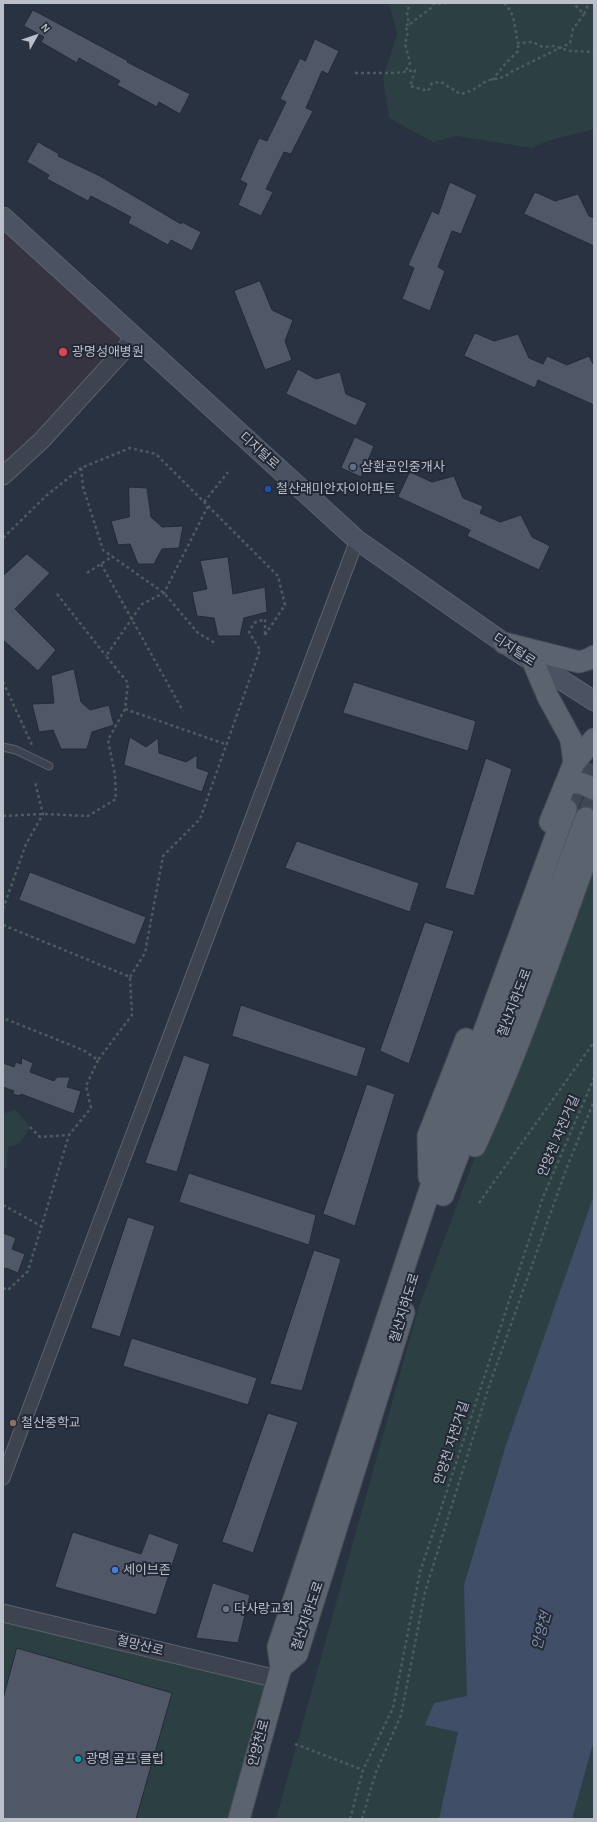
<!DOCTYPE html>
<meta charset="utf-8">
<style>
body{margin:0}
#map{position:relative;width:597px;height:1822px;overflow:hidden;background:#293240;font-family:Karla,sans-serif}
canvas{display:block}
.frame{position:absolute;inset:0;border:4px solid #babfca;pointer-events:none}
.north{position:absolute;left:16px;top:16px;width:40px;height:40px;-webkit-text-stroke:3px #222935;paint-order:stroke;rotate:50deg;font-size:11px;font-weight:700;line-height:16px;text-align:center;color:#babfca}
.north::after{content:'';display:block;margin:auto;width:14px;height:18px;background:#babfca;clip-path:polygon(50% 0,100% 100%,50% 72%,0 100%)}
</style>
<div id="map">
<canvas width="597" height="1822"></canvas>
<div class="frame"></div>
<div class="north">N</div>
</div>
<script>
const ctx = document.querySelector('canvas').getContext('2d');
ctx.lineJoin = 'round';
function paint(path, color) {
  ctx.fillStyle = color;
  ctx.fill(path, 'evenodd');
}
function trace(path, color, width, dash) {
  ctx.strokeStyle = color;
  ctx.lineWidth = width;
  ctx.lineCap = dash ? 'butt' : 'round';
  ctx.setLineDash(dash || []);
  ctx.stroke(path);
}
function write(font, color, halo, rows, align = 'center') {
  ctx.font = font + ' Karla,"Noto Sans KR",sans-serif';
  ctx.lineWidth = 4;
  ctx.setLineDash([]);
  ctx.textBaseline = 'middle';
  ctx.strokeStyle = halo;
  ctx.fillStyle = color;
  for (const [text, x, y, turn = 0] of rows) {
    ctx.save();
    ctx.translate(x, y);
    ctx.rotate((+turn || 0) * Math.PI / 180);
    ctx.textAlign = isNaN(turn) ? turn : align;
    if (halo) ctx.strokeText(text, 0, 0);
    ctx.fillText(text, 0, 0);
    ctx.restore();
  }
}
paint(new Path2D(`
 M3,217l131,122 -131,137z`), '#373441');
paint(new Path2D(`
 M389,3h205v126l-47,12 -15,7 -75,-12 -24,6 -44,-24 -6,-40 14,-44z
 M594,861v958h-318l142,-510 64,-171z
 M15,1109l15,18 -10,16 -12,4 -1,21 -4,1v-55z
 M3,1613l274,66 -38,140h-236z`), '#2c3f42');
paint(new Path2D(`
 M594,1195v545l-22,79h-133l19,-87 -33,-7 9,-22 33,-7 -3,-111 42,-140z`), '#414e67');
const building = new Path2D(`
 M33,10l95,51 -1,1 63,32 -10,20 -21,-12 -2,5 -40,-22 3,-4 -41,-23 -2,5 -36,-21 3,-5 -20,-11z
 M315,39l24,12 -11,23 -6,-3 -16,37 7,3 -22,43 -7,-2 -18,37 7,3 -12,24 -23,-11 9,-21 -7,-4 19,-42 8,3 19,-39 -6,-3 20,-41 5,3z
 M38,142l21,12 -1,2 42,20 81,48 1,-2 19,10 -9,19 -21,-11 -3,5 -40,-22 3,-6 -40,-21 -3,5 -41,-22 2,-4 -22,-13z
 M450,182l27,13 -16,39 -9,-3 -14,36 7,4 -15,40 -28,-12 12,-31 -6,-3 24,-54 6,3z
 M535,192l20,9 23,-7 11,22 5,2v28l-70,-32z
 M260,281l12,29 21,10 -8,21 7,19 -27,10 -31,-79z
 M475,333l19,8 24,-7 11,24 14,6 4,-8 20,9 22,-9 5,10v39l-56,-25 -3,8 -71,-32z
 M298,369l18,10 24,-7 6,22 21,9 -11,23 -70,-32z
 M355,437l19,9 -13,31 -20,-9z
 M410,472l22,10 22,-6 9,22 20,8 -3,7 20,9 21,-7 11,22 18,9 -11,24 -72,-34 3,-6 -72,-33z
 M129,487l18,1 4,29 11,10 21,-1 -4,22 -17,1 -8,15h-16l-8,-20 -12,1 -7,-24 18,-4z
 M27,554l23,19 -35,36 41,41 -18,21 -35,-31v-64z
 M228,557l5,37 32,-7 2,25 -23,6 -4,18h-22l-4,-18 -17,-2 -5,-24 15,-3 -7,-28z
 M74,669l7,33 9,8 19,-5 5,20 -22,7 -5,17h-26l-8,-19 -14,2 -7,-28 22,-1 -3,-27z
 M354,682l122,39 -8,30 -125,-38z
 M130,737l16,10 12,-9 1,15 27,9 11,-7v13l12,4 -7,20 -78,-27z
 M486,758l26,11 -38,127 -29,-8z
 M297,841l122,42 -9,29 -125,-44z
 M30,872l116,45 -11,28 -116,-45z
 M425,922l29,9 -45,133 -29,-13z
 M241,1005l125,43 -9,29 -125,-41z
 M184,1055l26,9 -33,108 -32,-9z
 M22,1058l11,5 -3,9 24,9 3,-4h13l-3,10 14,4 -7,23 -53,-20 -1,2 -7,-2 1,-3 -11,-4v-24l11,4 2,-5 5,2z
 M367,1084l28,10 -40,132 -32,-12z
 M189,1173l127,42 -7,30 -130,-43z
 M128,1217l27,9 -35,111 -29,-9z
 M3,1233l13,5 -4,11 13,5 -7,19 -12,-5 -3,1z
 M314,1250l27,9 -39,132 -32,-7z
 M132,1338l125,40 -9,27 -125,-39z
 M268,1413l30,9 -45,131 -31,-11z
 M73,1532l68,22 8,-21 30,11 -23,71 -101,-28z
 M213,1583l37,12 -12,48 -42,-5z
 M17,1648l155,45 -36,126h-133v-120z`);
paint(building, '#505868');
trace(building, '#242b37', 1);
trace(new Path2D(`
 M566,809l28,-63
 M586,818l8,-18`), '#3f4755', 21, [21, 10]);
const service = new Path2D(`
 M3,747l13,3 33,16`);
const minor = new Path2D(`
 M3,1478l354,-938`);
const tertiary = new Path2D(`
 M3,476l39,-36 92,-101
 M3,1613l274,66`);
const secondary = new Path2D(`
 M3,217l354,323 147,103 90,58`);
const primary = new Path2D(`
 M504,643l75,19 10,-3 5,-3
 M534,664l14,33 23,42 3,24
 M565,785c11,-5 19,-1 29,4
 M550,822l24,-59 20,-24
 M475,1146c46,-100 81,-205 119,-309
 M429,1177l-1,-41 38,-97
 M443,1195l143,-377
 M281,1667l16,-13 107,-342
 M239,1819l42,-152 -3,-20 189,-569 99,-269`);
trace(service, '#5b626d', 9);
trace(minor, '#5b626d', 15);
trace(tertiary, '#5b626d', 19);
trace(secondary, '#5b626d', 21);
trace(primary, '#474d59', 23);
trace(new Path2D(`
 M504,3c12,11 10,25 14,40l15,-1 10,5 11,-1 16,5 24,1
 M584,14l5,-11
 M410,24l21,-16 2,-4 17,-1
 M406,70l4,-7 -5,-19 3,-12 -3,-6 4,-2 -2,-11 3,-10
 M355,73h41l19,-3 -5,16 18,5 4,-8 9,-1 19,12c8,-1 18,-7 25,-12 8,-5 15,-1 26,-10l59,-29 3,-14 11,-15 -11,-11
 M492,80l14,-17 12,-12v-8
 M81,468l2,19 20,63 61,43 34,40 17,10
 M204,502l24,-30
 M3,538l44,-43 34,-27 49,-20 26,6 122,122 7,29 -20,30
 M101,564l82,147
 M87,573l26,-17
 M57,594l49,62
 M3,682l30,65
 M125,709l100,35
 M3,816l40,-2 45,2 28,-17 -1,-24 -7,-35 17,-31 3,-26 -22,-27 36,-52 22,-11 44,-87
 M3,909l23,-65 17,-30 -8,-32
 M3,925l127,52 2,38 -34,45 -15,-10 -80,-32
 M130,977l15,-24 18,-97 37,-37 60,-169 -11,-18 5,-9 11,-4v15
 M30,1127l10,10 29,-2 22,-27 -5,-22 12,-26
 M479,1203l115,-161
 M3,1205l38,21
 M3,1288l5,2 20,-19 41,-136
 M295,1744l68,26
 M350,1819l13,-49 30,-62 27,-136 42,-127 81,-248 51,-119
 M362,1819l14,-47 25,-57 24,-123 63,-203 79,-222 27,-66`), '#4b5c60', 2.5, [3, 3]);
trace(service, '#3d4450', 7);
trace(minor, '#3d4450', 13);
trace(tertiary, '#3d4450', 17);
trace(secondary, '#4b5362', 19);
trace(primary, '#5b636f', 21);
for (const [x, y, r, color] of [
 [63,352,5,"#e0444e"],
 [353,467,4,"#5c6f8a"],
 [268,489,4,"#1a4fb4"],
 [13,1423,4,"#8d6e63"],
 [115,1570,4,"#3f7fe0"],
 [226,1609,4,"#6b7280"],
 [78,1759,4,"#0f9aa8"]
]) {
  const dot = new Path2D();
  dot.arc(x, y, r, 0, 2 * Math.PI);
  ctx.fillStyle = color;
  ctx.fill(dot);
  trace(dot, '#222935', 1.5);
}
write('13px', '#babfca', '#222935', [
 ["광명성애병원",72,352],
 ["삼환공인중개사",361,467],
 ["철산래미안자이아파트",276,489],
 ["철산중학교",21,1423],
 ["세이브존",123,1570],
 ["다사랑교회",234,1609],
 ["광명 골프 클럽",86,1759]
], 'left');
write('13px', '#babfca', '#222935', [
 ["디지털로",259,451,42],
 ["디지털로",514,650,34],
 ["철산지하도로",515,1003,-69],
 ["안양천 자전거길",559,1136,-67],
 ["철산지하도로",405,1308,-73],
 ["안양천 자전거길",452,1443,-72],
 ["철산지하도로",308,1616,-71],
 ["철망산로",140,1646,14],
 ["안양천로",259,1743,-75]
]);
write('italic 14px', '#8594ae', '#222935', [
 ["안양천",542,1631,-75]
]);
</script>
